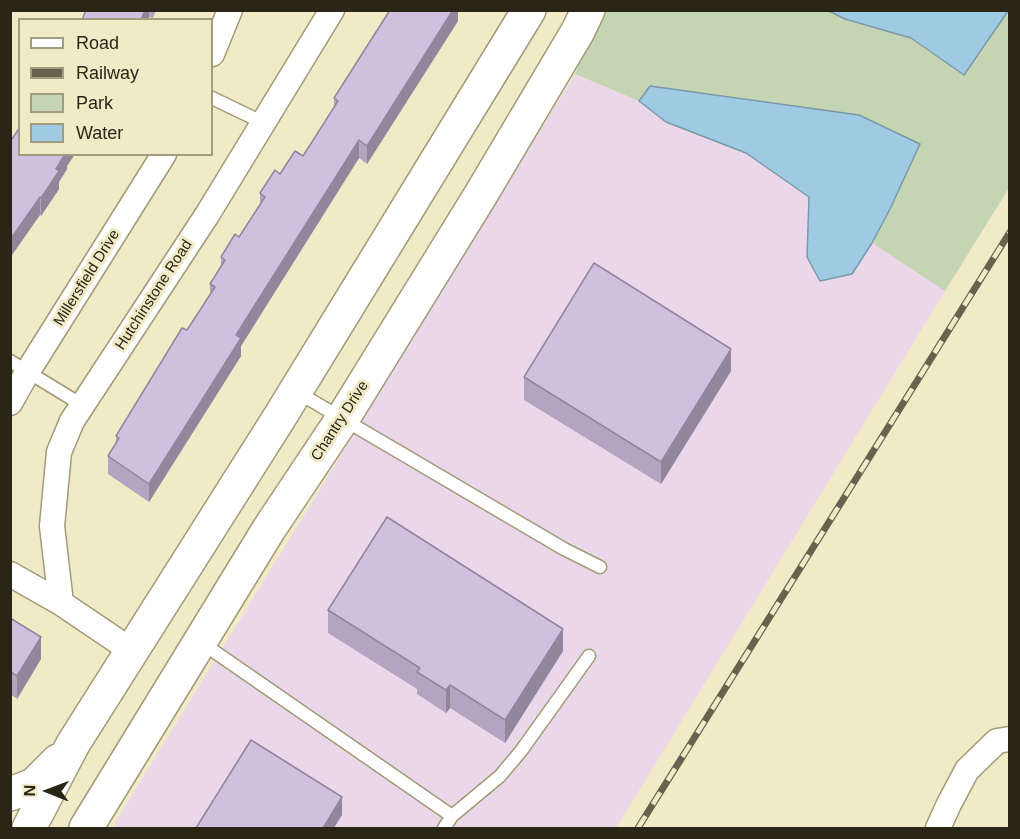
<!DOCTYPE html>
<style>
body{margin:0}
#map{position:relative;width:1020px;height:839px;overflow:hidden;background:#f1eac6;font-family:Arial,sans-serif}
canvas{display:block}
.frame{position:absolute;inset:0;border:12px solid #292618;pointer-events:none}
.legend{position:absolute;left:18px;top:18px;width:195px;height:138px;box-sizing:border-box;background:#f1eac6;border:2px solid #a19c80;margin:0;padding:8px 10px;list-style:none;font-size:18px;color:#292618}
.legend li{display:flex;align-items:center;gap:12px;height:30px}
.legend b{width:30px;border:2px solid #a19c80}
.north{position:absolute;left:18px;top:761px;width:60px;height:60px;-webkit-text-stroke:4px #f1eac6;paint-order:stroke;rotate:271deg;font-size:16px;font-weight:700;line-height:24px;text-align:center;color:#292618}
.north::after{content:'';display:block;margin:auto;width:21px;height:27px;background:#292618;clip-path:polygon(50% 0,100% 100%,50% 72%,0 100%)}
</style>
<div id="map">
<canvas width="1020" height="839"></canvas>
<div class="frame"></div>
<ul class="legend">
<li><b style="height:8px;background:#fff"></b>Road</li>
<li><b style="height:8px;background:#67634e"></b>Railway</li>
<li><b style="height:16px;background:#c5d5b3"></b>Park</li>
<li><b style="height:16px;background:#9ecae4"></b>Water</li>
</ul>
<div class="north">N</div>
</div>
<script>
const ctx = document.querySelector('canvas').getContext('2d');
ctx.lineJoin = 'round';
function paint(path, color) {
  ctx.fillStyle = color;
  ctx.fill(path, 'evenodd');
}
function trace(path, color, width, dash) {
  ctx.strokeStyle = color;
  ctx.lineWidth = width;
  ctx.lineCap = dash ? 'butt' : 'round';
  ctx.setLineDash(dash || []);
  ctx.stroke(path);
}
function write(font, color, halo, rows, align = 'center') {
  ctx.font = font + ' Arial,sans-serif';
  ctx.lineWidth = 6;
  ctx.setLineDash([]);
  ctx.textBaseline = 'middle';
  ctx.strokeStyle = halo;
  ctx.fillStyle = color;
  for (const [text, x, y, turn = 0] of rows) {
    ctx.save();
    ctx.translate(x, y);
    ctx.rotate((+turn || 0) * Math.PI / 180);
    ctx.textAlign = isNaN(turn) ? turn : align;
    if (halo) ctx.strokeText(text, 0, 0);
    ctx.fillText(text, 0, 0);
    ctx.restore();
  }
}
paint(new Path2D(`
 M575,74l64,27 27,21 80,31 63,44 -2,60 45,17 20,-31 73,48 -329,537h-501v-5z`), '#ead8ea');
paint(new Path2D(`
 M604,11h225l16,8 66,19 53,37 44,-64h1v177l-64,103 -73,-48 18,-34 29,-65 -60,-29 -209,-29 -11,15 -64,-27z`), '#c5d5b3');
const water = new Path2D(`
 M829,11h179l-44,64 -53,-37 -66,-19z
 M650,86l209,29 61,29 -30,65 -18,34 -20,31 -32,7 -13,-24 2,-60 -63,-44 -80,-31 -27,-21z`);
paint(water, '#9ecae4');
trace(water, '#7b99a7', 1.5);
const lane = new Path2D(`
 M212,98l52,25
 M10,361l72,44
 M297,392l267,157 36,18
 M202,643l250,173 -8,12
 M452,816l48,-40 21,-25 68,-95`);
const street = new Path2D(`
 M212,54l18,-44
 M10,403l18,-32 136,-217
 M10,574l51,29 71,48
 M61,603l-9,-77 7,-74 13,-31 135,-206 125,-205
 M938,828l11,-24 18,-34 30,-29 13,-2`);
const secondary = new Path2D(`
 M10,794l24,-9 24,-24
 M29,828l44,-84 208,-329 248,-405
 M86,828l183,-299 74,-111 137,-222 98,-165 10,-21`);
trace(lane, '#a29a79', 15);
trace(street, '#a29a79', 27);
trace(secondary, '#a29a79', 36);
trace(lane, '#fff', 12);
trace(street, '#fff', 24);
trace(secondary, '#fff', 33);
const rail = new Path2D(`
 M638,828l372,-596`);
trace(rail, '#67634e', 7);
trace(rail, '#f1eac6', 4.5, [14]);
paint(new Path2D(`
 M86,10h70l-3,8 -4,-1z
 M458,10v11l-91,143 -8,-6 -118,188v10l-92,146 -41,-28v-18l8,-13v-7l71,-106 23,-36v-10l11,-17v-10l18,-20 21,-33v-11l20,-19 23,-18 31,-49v-9z
 M20,154h55l-8,12v3l-8,13v7l-18,27 -1,-1z
 M731,371l-70,113 -137,-84v-23z
 M328,610l235,41 -58,92 -55,-35 -4,5 -29,-19v-5l-89,-56z
 M10,618l31,41 -24,40 -7,-5z`), '#b3a5c1');
paint(new Path2D(`
 M145,10h4v7l-1,3h-7z
 M453,10h5v11l-91,143v-18z
 M359,140v18l-118,188v10l-92,146v-18l87,-149z
 M65,154h10l-8,12v3l-8,13v7l-18,27v-18l15,-29z
 M40,197v18l-30,43v-18z
 M731,349v22l-70,113v-22z
 M563,629v22l-58,92v-23z
 M41,637v22l-24,40v-23z
 M450,685v23l-4,5v-23z
 M342,797v18l-8,13h-11z`), '#92869d');
const building = new Path2D(`
 M86,10h59l-4,10h-59z
 M390,10h63l-86,136 -8,-6 -123,195 5,3 -92,146 -41,-28 11,-18 -3,-2 66,-108 5,2 28,-43 -5,-3 15,-24 -4,-3 14,-23 4,3 26,-40 -5,-4 15,-23 5,4 15,-23 8,5 35,-55 -4,-3z
 M20,127v27h45l-9,15 3,2 -18,27 -1,-1 -30,43v-102l2,1z
 M594,263l137,86 -70,113 -137,-85z
 M387,517l176,112 -58,91 -55,-35 -4,5 -29,-18 3,-4 -92,-58z
 M10,618l31,19 -24,39 -7,-5z
 M251,740l91,57 -19,31h-127z`);
paint(building, '#d0c0e0');
trace(building, '#92869d', 1.5);
write('15px', '#292618', '#f1eac6', [
 ["Millersfield Drive",87,278,-58],
 ["Hutchinstone Road",154,295,-57],
 ["Chantry Drive",340,421,-57]
]);
</script>
